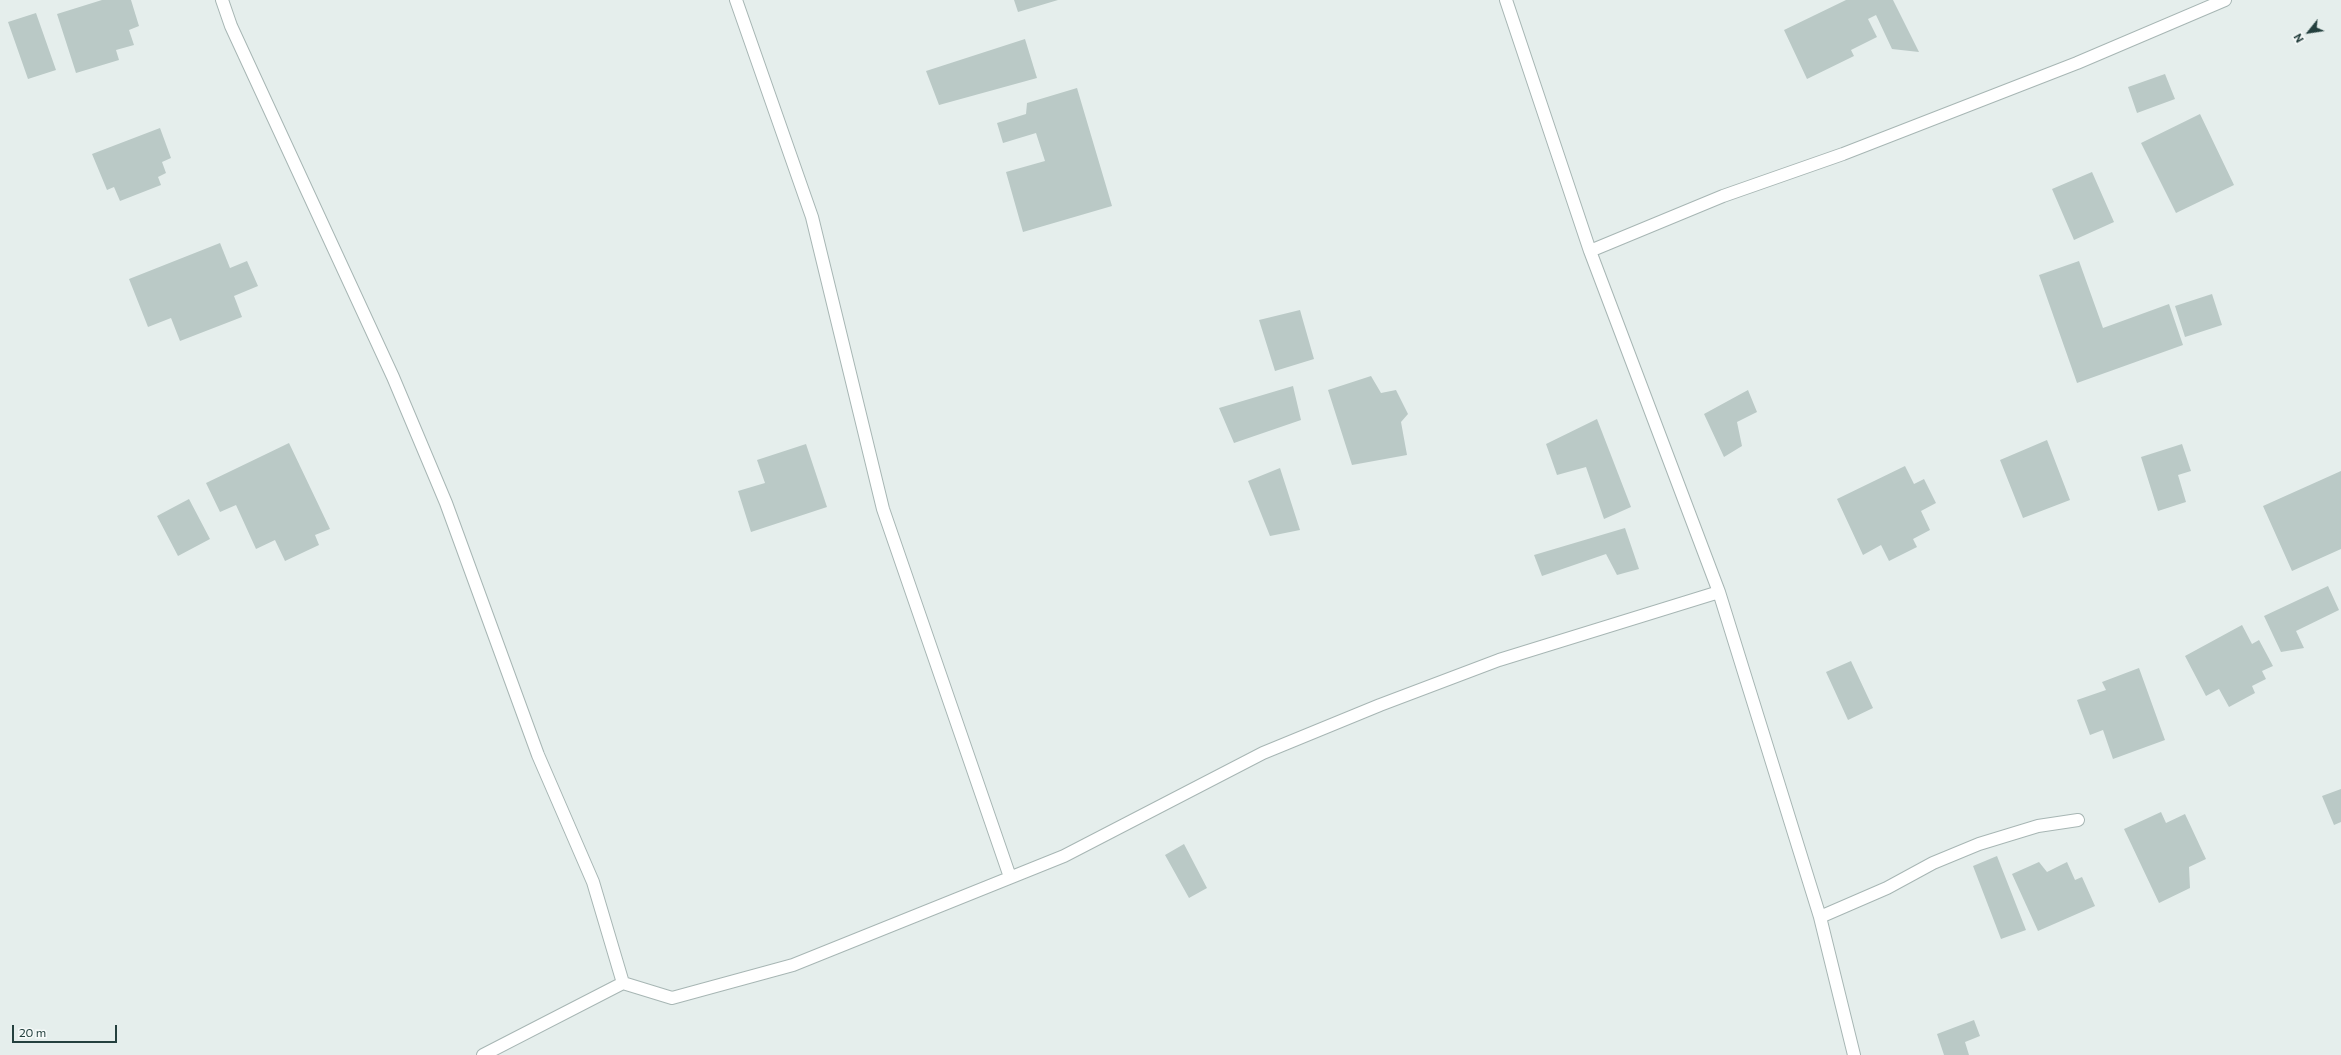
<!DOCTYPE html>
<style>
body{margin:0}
#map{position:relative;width:2341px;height:1055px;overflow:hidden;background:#e5eeec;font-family:Commissioner,sans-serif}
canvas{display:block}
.north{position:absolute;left:2289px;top:12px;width:40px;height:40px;-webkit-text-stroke:3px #f6faf9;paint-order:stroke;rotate:240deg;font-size:11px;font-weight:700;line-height:16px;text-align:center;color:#24403e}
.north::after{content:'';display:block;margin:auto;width:14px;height:18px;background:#24403e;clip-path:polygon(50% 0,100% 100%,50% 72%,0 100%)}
.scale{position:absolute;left:12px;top:1025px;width:105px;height:18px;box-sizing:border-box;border:2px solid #24403e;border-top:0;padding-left:5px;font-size:12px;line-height:14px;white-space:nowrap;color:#24403e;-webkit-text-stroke:3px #f6faf9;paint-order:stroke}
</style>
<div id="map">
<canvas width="2341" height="1055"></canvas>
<div class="north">N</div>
<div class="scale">20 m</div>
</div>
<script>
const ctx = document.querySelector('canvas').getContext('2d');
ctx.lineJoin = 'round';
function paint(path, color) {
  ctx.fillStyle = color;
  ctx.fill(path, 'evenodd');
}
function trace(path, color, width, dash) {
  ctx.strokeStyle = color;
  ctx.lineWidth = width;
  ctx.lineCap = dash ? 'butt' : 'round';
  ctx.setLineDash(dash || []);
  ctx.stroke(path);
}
paint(new Path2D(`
 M102,0h29l8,26 -10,4 5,15 -18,5 3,10 -43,13 -19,-59z
 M1014,0h44l-40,12z
 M1846,0h47l26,52 -27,-3 -16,-34 -8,4 9,18 -26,13 3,6 -47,23 -23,-49z
 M36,13l20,57 -28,9 -20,-57z
 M1025,39l12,39 -98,27 -13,-34z
 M2165,74l10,25 -38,14 -9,-26z
 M1077,88l35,118 -89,26 -17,-60 39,-11 -9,-28 -33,10 -6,-20 29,-9 1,-11z
 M2200,114l34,71 -58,28 -35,-70z
 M160,128l11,30 -9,4 4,11 -8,4 3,8 -41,16 -6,-14 -7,3 -15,-36z
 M2092,172l22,50 -40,18 -22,-51z
 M220,243l10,25 17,-7 11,25 -24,10 8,21 -62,24 -9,-23 -23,9 -19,-48z
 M2079,261l24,67 66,-24 14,41 -106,38 -38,-108z
 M2212,294l10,31 -37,12 -10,-31z
 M1300,310l14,49 -39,12 -16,-51z
 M1371,376l10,17 15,-3 12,24 -7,8 6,33 -55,10 -24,-75z
 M1293,386l8,34 -67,23 -15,-35z
 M1748,390l9,22 -20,10 5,24 -18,11 -20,-43z
 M1597,419l34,88 -27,12 -18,-52 -29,8 -11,-31z
 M2047,440l23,60 -47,18 -23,-58z
 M289,443l41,86 -15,6 4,10 -34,16 -10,-21 -19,9 -20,-44 -16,7 -14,-29z
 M806,444l21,63 -76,25 -13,-41 27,-8 -8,-23z
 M2182,444l9,27 -13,4 8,27 -28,9 -17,-54z
 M1905,466l9,18 10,-5 12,24 -15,8 9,19 -17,9 4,8 -28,14 -8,-16 -18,10 -26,-56z
 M1280,468l20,62 -30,6 -22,-55z
 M2341,471v78l-49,22 -29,-65z
 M189,499l21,40 -32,17 -21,-40z
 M1625,528l14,41 -22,6 -11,-21 -64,22 -8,-21z
 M2328,586l11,24 -43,21 8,17 -23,4 -17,-36z
 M2242,625l10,19 7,-4 14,26 -11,5 4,8 -14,7 3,7 -26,14 -10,-18 -13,7 -21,-40z
 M1851,661l22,47 -25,12 -22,-48z
 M2139,668l26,72 -52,19 -10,-29 -13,5 -13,-35 29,-10 -4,-8z
 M2341,789v33l-7,3 -12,-29z
 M2161,812l5,11 19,-9 21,45 -17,8 1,21 -31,15 -35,-74z
 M1184,844l23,44 -18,10 -24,-43z
 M1997,856l29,74 -25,9 -28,-73z
 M2039,862l8,10 20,-10 8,18 7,-3 13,29 -57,25 -26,-57z
 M1974,1020l6,16 -15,6 4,13h-25l-7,-21z`), '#bac9c6');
const minor = new Path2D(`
 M222,0l9,26 162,351 53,126 92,252 55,127 30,101 -140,72
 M736,0l76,217 71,292 127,368
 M1506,0l84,251 129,341 101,325 34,138
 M1590,251l133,-55 120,-42 234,-91 148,-63
 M1820,917l67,-29 46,-25 46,-19 59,-18 40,-6
 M623,983l49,15 121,-33 271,-109 199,-103 117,-48 119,-45 220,-68`);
trace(minor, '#a7b6b4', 14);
trace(minor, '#fff', 12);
</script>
